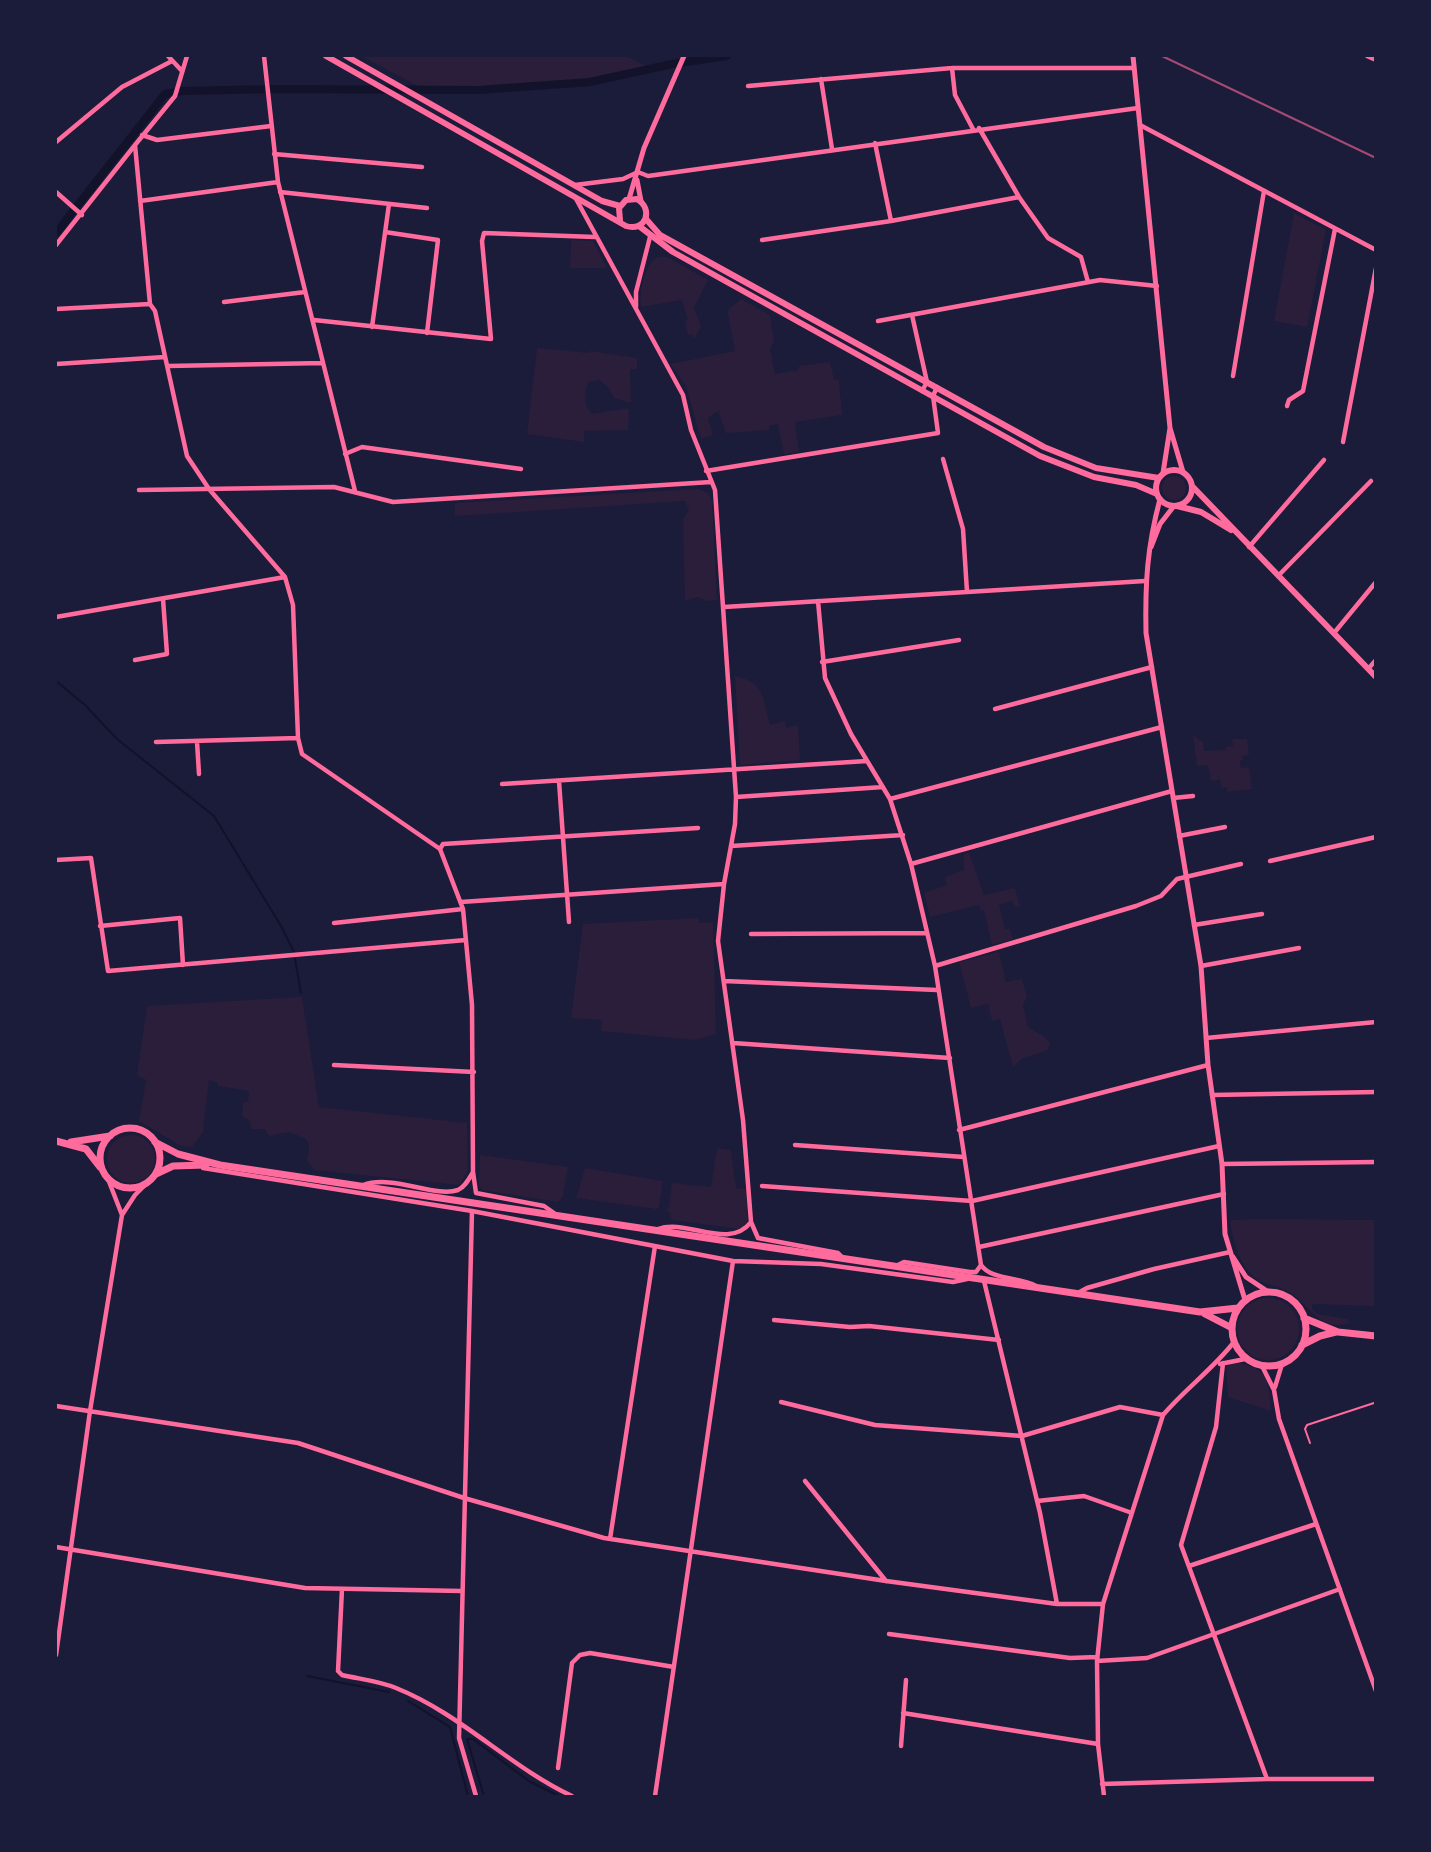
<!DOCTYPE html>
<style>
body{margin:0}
#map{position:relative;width:1431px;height:1852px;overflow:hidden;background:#1b1b3a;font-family:"Exo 2",sans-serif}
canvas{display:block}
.frame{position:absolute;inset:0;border:57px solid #1b1b3a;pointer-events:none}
</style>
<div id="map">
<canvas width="1431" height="1852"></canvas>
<div class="frame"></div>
</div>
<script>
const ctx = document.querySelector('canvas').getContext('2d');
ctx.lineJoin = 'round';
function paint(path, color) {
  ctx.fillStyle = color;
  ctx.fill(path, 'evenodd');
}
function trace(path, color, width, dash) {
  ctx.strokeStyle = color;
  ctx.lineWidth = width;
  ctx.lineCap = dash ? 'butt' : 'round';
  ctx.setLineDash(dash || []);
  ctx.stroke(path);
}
paint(new Path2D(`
 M361,56h265l24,12 -58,12 -113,7 -61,-1z
 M1294,213l32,17 -19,97 -33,-6z
 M571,240l22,1 14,27h-37z
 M658,257h9l41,23 -14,28 7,18 -7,14 -2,-6 -4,1 -3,-14 3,-1 -6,-20 -41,7c-2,-14 3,-43 17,-50z
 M741,299l29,16 4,25 -4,9 5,25 23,-4 1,-4 31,-4 4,18h5l3,35 -47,7 4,30 -15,2 -6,-30 -9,2v4l-43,3 -8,-22 -10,7 5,17 -12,4 -15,-53 -16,-22 65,-13 -7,-37 1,-5z
 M537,348l52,5 1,-2 47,7v11h-7l1,34 -17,-5 -7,-12 -8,-6 -11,2c-3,10 -5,24 4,32l37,-6 -1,22 -44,1v11l-57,-8z
 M1162 488a12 12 0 1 1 24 0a12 12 0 1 1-24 0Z
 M698,489l10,4 4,9 5,98 -11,1 -8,-4 -13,4 -2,-82 6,-9 -4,-9 -230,15v-13z
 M735,676c30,6 28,23 35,49l15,-4 1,7 12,-3 2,35 -60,5z
 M1193,735l10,7 1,9 22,-1v-3l7,-1 -1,-7h15l2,16 -7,1 1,4 -3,1 1,7 8,-1 3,22 -25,3v-5l-6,1 -1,-8 -9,1 -3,-16 -11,1z
 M969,853l15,42 31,-7 5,18 -5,1 -3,-6 -13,4 6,24h5l3,10 -21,6 -8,-35 -3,1 -2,-6 -49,12 -6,-24 23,-8 -2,-8 19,-7v-16z
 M698,918l1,5 14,-1 3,112 -21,6 -94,-9 1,-11 -31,-2 12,-94z
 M999,952l7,30 16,-3 5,18 -4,8 5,22 17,10 5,6 -2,7 -27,9 -8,8 -13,-48 -8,2 -4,-17 -17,4 -12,-46z
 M302,997l17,110 148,16 1,47 -8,15 -146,-15 -7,-10 2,-13 -2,-7 -17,-8 -21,4 -4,-7h-14l-1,-8 -8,-5 1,-14h5l1,-11 -31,-5 -1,-4 -8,-2 -6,52 -11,15 -11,-1 -42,-25 7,-41 -9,-5 10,-69z
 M107 1159a24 24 0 1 1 48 0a24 24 0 1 1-48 0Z
 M717,1148l14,2 5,38 11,1v33l-7,7 -68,-9 -3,-8 -4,-1 4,-4 3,-24 39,4z
 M480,1155l88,12 -5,29 -5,6 -76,-12 -3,-5z
 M585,1168l78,13 -4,26 -3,2 -80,-11z
 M1262,1219l113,1v86l-63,-2v5l6,5 30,5v4c-29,10 -39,-20 -59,-31 -14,-8 -30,-7 -41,-21 -10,-13 -15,-31 -18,-48l2,-3z
 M1237 1329a31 31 0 1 1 62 0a31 31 0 1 1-62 0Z
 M1233,1362c35,5 36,18 38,49l-43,-14 -2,-30z`), '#2a1e3b');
trace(new Path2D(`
 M56,681l29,24 32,34 97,77 67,110 14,28
 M295,959l6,34
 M307,1676l82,16
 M408,1701l42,26 18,69
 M467,1739h6l56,42 30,15
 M467,1739l17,57`), '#12122b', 2);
trace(new Path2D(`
 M56,233l109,-139 18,-3 92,-2 203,1 112,-8 82,-18 55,-8`), '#12122b', 8);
trace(new Path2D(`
 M1310,1443l-5,-14 2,-4 67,-22`), '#ff6b9d', 2);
trace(new Path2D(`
 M168,56l14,15
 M187,56l-12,40 -40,49 15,159 5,7 32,145 22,33 76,88 8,28 5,133 4,16 138,95 23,60 9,96 1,167 3,21 68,13 10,7
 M264,56l14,126 77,309
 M1367,56l9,4
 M952,68l3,27 18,34
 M821,79l11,70
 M748,86l204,-18h182
 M1140,125l236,125
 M979,128l40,69 29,41 33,19 7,25
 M142,135l15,5 114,-14
 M56,142l66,-55 50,-26
 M875,143l16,78
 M274,154l148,13
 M575,185l48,-6 15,-7 10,4 490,-68
 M56,192l26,23
 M280,192l147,16
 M575,197l108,198 8,35 24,60 21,307 -1,27 -11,60 -6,57 25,179 8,102 7,16 80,15 4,4
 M140,201l138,-19
 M385,232l53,8 -11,93
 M762,240l129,-19 128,-24
 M56,245l79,-100
 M224,302l81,-10
 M636,307v-15l14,-55
 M56,309l94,-5
 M912,315l15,67 -5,9
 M314,320l177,19 -9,-98 2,-8 111,4
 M878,321l222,-41 57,6
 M372,327l17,-123
 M56,364l109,-7
 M168,366l155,-3
 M1233,376l31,-185
 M1287,406l2,-6 14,-9 32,-162
 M1343,442l33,-174
 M345,454l17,-7 159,22
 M943,459l20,70 4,63
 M706,471l232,-38 -5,-37 4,-9
 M139,490l195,-3 59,15 318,-20
 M1249,547l75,-87
 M1278,576l93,-95
 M818,601l7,77 26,56 39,65 21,65 24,102 46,299
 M724,607l421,-26
 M56,617l229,-40
 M1334,633l42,-51
 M135,660l32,-6 -4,-55
 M822,662l137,-22
 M1368,669l8,-9
 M995,709l157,-42
 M156,742l142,-4
 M197,742l2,32
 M559,781l10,141
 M502,784l365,-23
 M736,797l147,-10
 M1173,798l20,-2
 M890,799l272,-72
 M1179,836l46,-9
 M731,846l172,-11
 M440,849l3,-5 255,-16
 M56,860l35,-2 17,113 358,-31
 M1270,861l106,-24
 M911,864l261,-73
 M461,902l263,-18
 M334,923l129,-14
 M1194,925l68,-11
 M100,926l80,-8 3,47
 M751,934l176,-1
 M935,966l201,-60 25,-10 16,-17 64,-15
 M1201,966l98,-18
 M724,981l213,9
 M1206,1038l170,-16
 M733,1043l217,15
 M334,1065l140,7
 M1212,1095l164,-3
 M959,1130l249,-65
 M795,1145l169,12
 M1222,1164l154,-2
 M203,1168l269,43 261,50 88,3 132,18 14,-3
 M108,1179l14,36
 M363,1185c30,-11 72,13 95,5 7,-3 11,-11 15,-18
 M762,1186l210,15 247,-55
 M472,1211l-13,527 17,58
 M658,1229c28,-11 71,22 93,-7
 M979,1247l245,-53
 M981,1265c10,15 39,12 55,21
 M896,1266l8,-4 66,10h6l5,-7
 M984,1281l56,232 17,91h46
 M1076,1294l11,-6 67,-19 76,-17
 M774,1320l76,7 19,-1 130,14
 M1223,1363l-7,64 -35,118 86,234
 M1220,1364l25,-5
 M1262,1366l12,24 5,29 97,272
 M1275,1387l7,-23
 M781,1402l94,23 147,11 98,-29 43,8
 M56,1406l242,37 166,55 140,40 282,43 171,23
 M805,1481l81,100
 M1037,1501l47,-5 48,17
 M610,1539l45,-293
 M56,1547l249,41 157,3
 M1189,1566l127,-42
 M342,1589l-4,82 4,4c17,4 37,6 54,13 65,26 114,79 176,108
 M889,1634l181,24 27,-1
 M56,1655l34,-244 32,-196 13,-20 12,-12
 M1097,1661l50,-3 193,-69
 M903,1713l195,31
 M901,1746l5,-66
 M558,1768l14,-105 8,-8 10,-2 84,14
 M1102,1784l165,-5h109
 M655,1796l78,-535
 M1104,1796l-6,-52 -1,-83 6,-57 60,-189c22,-26 50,-46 71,-73`), '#ff6b9d', 4.5);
trace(new Path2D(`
 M1133,56l37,372 -7,45
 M637,180l4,21
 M629,199l15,-51 40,-92
 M1170,428l13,44
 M1160,499c-13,49 -15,84 -14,134l55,333 7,99 14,99 3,70 20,66
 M1151,547l9,-23 14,-18
 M1233,1257l13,20 21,14`), '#ff6b9d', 5);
trace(new Path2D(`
 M326,56l300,170c20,6 28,-17 11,-27l-11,1 -7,8 1,12
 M346,56l256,145 18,5
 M646,219l14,16 384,212 52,21 63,10
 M639,226l34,26 367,204 54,21 42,8 21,9
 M1156 488a18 18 0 1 1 36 0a18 18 0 1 1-36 0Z
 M1192,486l184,191
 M1177,506l24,6 30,18`), '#ff6b9d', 6);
trace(new Path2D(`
 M100 1158a30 30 0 1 1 60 0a30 30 0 1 1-60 0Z
 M56,1141l30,8 14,18
 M71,1142l39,-6
 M155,1142l23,12 42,11 980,147 38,-4
 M156,1174l17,-8 33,-1
 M1232 1329a37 37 0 1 1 74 0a37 37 0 1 1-74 0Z
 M1205,1314l27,14
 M1304,1318l34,14 38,4
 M1302,1345l18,-9 16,-4`), '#ff6b9d', 7);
trace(new Path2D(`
 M1162,56l214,102`), '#a44b75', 2);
</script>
